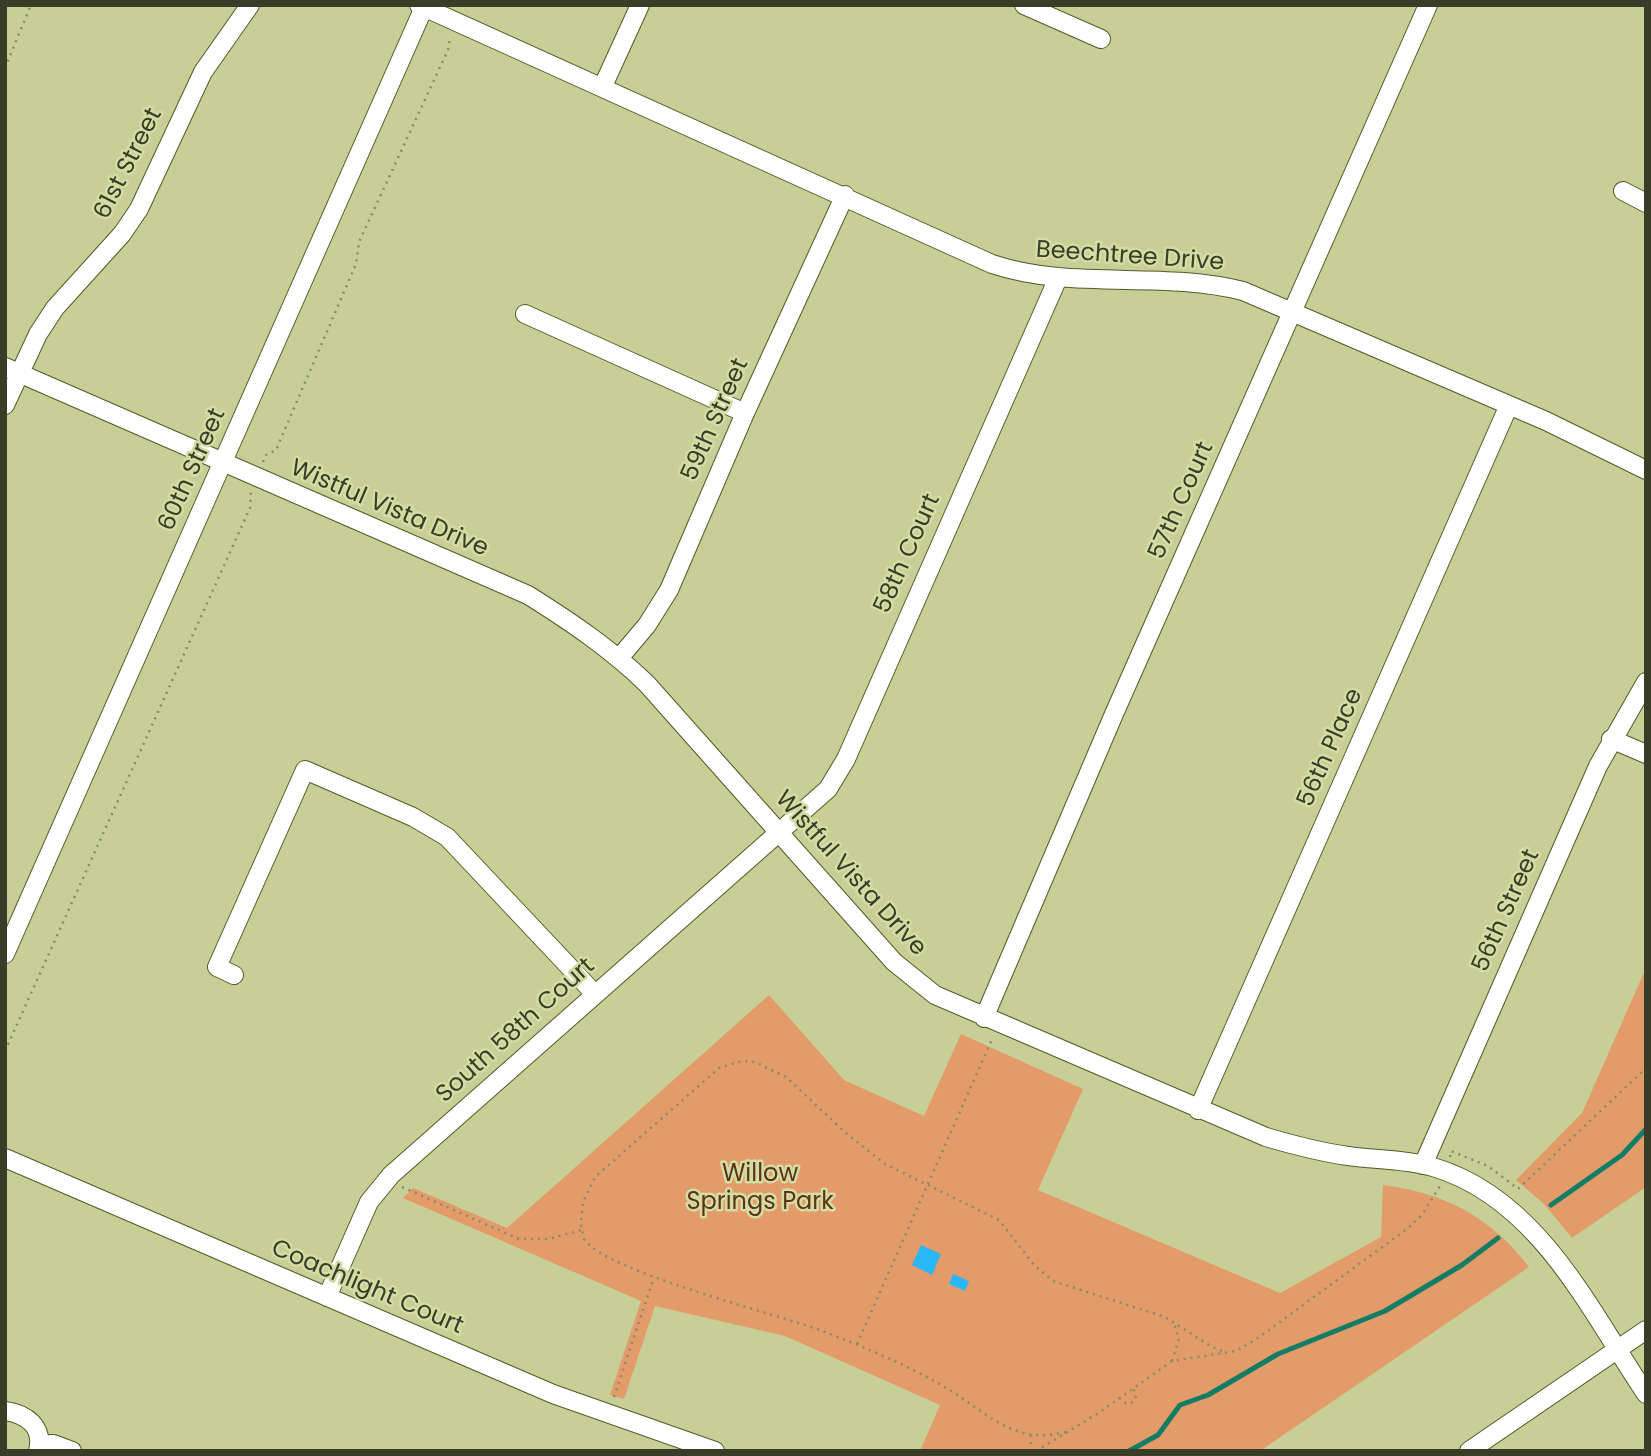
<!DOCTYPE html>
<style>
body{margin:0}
#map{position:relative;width:1651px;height:1456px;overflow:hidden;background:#c7cf97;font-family:Poppins,sans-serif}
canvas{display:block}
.frame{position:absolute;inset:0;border:7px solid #393c26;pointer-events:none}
</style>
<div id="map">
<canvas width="1651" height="1456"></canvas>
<div class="frame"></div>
</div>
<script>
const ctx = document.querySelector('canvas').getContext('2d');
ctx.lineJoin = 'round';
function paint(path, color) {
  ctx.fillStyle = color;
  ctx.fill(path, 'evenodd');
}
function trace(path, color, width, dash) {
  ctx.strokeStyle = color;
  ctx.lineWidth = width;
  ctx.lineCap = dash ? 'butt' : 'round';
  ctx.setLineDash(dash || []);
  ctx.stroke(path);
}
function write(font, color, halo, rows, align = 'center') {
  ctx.font = font + ' Poppins,sans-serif';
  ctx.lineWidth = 5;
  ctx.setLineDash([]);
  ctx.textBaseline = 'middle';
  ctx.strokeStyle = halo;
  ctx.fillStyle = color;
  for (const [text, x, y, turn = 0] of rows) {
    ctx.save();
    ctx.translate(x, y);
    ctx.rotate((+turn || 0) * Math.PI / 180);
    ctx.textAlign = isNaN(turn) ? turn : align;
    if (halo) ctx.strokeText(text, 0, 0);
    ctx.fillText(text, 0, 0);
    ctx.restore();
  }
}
paint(new Path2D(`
 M1646,968v219l-74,51 -28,-34 -28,-24 66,-67z
 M769,995l75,85 80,36 37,-82 122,55 -45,101 242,103 101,-56 2,-52c62,8 108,32 146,82l-269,184h-340l20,-46 -155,-69 -130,-30 -31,93 -14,-4 31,-94 -238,-103 10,-10 94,40z`), '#e39b69');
trace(new Path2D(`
 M1551,1205l71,-50 24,-26
 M1129,1451l29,-16 22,-30 28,-10 70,-41 107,-43 77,-46 36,-27`), '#117d64', 5);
paint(new Path2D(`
 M921,1245l20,9 -9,21 -20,-10z
 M953,1274l16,7 -4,10 -16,-7z`), '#2ab7f7');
const minor = new Path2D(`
 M419,5l573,259c81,27 168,6 251,27l303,130 100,49
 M1024,5l77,34
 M603,86l37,-81
 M1623,191l23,12
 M525,314l220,99
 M5,367l523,228c43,27 83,54 119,89l247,278 41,33 331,142c27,8 54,15 82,19 29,4 57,3 85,11 105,31 156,142 213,227
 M5,405l33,-71 17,-26 67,-74 17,-25 64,-137 47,-67
 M620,657l27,-32 22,-35 76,-177 100,-218
 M1611,739l35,15
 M5,954l420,-949
 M234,975l-17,-8 88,-197 108,47 34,20 147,156
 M984,1018l130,-304 314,-709
 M1198,1110l311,-705
 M5,1158l548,236 162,57
 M1423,1165l175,-399 48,-84
 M327,1297l42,-95 22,-27 437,-386 18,-30 212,-481
 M5,1411c22,3 39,16 33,40
 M39,1445l14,-1 19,7
 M1469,1451l177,-121`);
trace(minor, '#545a25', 20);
trace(new Path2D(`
 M5,68l26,-63
 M263,462l3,-7 10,-5 80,-186 3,-22 89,-192 2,-13
 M5,1051l245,-543 1,-17
 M1450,1157l1,-6 37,15 30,23 128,-121
 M402,1187l117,52h29l34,-9
 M857,1344l136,-307
 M1172,1361l7,-22 -6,-18
 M614,1397l40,-120
 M1119,1398l8,6 6,-2 3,-6 -3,-8
 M1066,1432c-14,3 -28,5 -42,1 -29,-7 -53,-31 -78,-45 -38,-23 -80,-40 -121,-56 -47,-18 -219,-60 -241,-93l-3,-15 2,-22 12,-25 124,-109 23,-7 13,1 31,15 61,57 38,30 114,56 35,45 19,16 112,36 47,30 13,5
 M1031,1435v16
 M1036,1451l64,-39 72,-51 64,-10 22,-13 149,-109 15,-14 18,-29`), '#878d64', 2.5, [2, 5]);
trace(minor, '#fff', 18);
write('24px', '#393c26', '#d4dca4', [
 ["61st Street",129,164,-63],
 ["Beechtree Drive",1130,257,4],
 ["59th Street",716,420,-66],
 ["60th Street",193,470,-66],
 ["57th Court",1182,501,-66],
 ["Wistful Vista Drive",389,509,23],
 ["58th Court",908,554,-66],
 ["56th Place",1331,748,-66],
 ["Wistful Vista Drive",850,874,48],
 ["56th Street",1507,911,-66],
 ["South 58th Court",516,1031,-42],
 ["Coachlight Court",367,1288,23]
]);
write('24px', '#5b3417', '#d4dca4', [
 ["Willow",760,1175],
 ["Springs Park",760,1203]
]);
</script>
